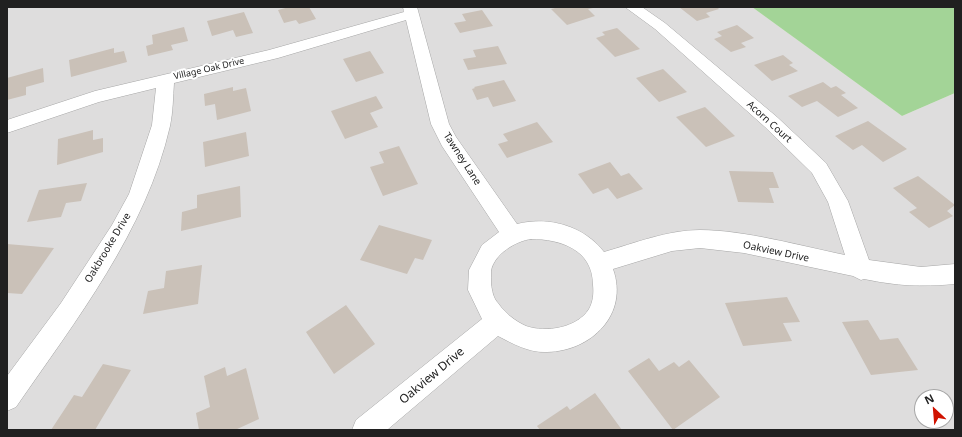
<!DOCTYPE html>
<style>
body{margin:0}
#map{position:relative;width:962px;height:437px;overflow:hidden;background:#f1eee5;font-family:"Noto Sans",sans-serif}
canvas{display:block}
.frame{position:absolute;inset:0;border:8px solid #202020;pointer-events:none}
.north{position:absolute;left:914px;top:389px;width:40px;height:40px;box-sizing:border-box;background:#fff;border:1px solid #a6a6a6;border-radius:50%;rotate:334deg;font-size:11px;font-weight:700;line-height:16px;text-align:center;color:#202020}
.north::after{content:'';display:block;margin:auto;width:14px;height:18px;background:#d01200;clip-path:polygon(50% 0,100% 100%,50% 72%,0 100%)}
</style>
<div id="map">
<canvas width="962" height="437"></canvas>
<div class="frame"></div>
<div class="north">N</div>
</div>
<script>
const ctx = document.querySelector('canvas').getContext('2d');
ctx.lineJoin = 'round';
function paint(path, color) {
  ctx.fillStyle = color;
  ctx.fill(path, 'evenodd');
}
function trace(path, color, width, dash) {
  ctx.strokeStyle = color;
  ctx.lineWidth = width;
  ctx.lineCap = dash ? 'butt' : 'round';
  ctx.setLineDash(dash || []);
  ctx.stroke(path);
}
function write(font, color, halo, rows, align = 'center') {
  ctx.font = font + ' "Noto Sans",sans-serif';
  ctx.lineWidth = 4;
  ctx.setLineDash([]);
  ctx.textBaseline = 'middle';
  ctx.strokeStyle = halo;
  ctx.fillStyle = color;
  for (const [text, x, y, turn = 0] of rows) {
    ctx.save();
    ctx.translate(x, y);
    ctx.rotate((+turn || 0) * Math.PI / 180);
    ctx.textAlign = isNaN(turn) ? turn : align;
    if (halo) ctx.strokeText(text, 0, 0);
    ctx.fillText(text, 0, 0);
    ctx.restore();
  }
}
paint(new Path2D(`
 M7,7h745l150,109 53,-23v337h-948zM922,397h24v24h-24z`), '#dedddd');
paint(new Path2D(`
 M752,7h203v86l-53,23z`), '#a3d497');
paint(new Path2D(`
 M289,7h20l7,12 -17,5 -3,-4 -12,3 -6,-13z
 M559,7h32l2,1 -5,1 7,7 -28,9 -16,-16z
 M679,7h38l2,2 -13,4 4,4 -13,4z
 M482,10l11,16 -33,7 -6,-10 12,-2 -4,-7z
 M244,12l9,21 -17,4 -3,-7 -21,6 -5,-15z
 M737,25l17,13 -13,5 5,4 -15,5 -17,-13 8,-3 -5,-4z
 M184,27l4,14 -17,4 2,5 -25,6 -2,-10 7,-2 -1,-9z
 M617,28l23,21 -25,8 -19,-19 9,-3 -3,-3z
 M498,46l9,18 -39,6 -5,-11 13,-2 -3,-7z
 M114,48v5l10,-2 3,11 -56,15 -2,-17z
 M370,51l14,22 -28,9 -13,-23z
 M783,55l10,8 -4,2 9,6 -26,10 -18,-16z
 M43,68l1,14 -18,5v8l-19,5v-22z
 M663,69l24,23 -28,10 -23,-24z
 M504,80l12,21 -23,6 -5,-10 -11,3 -5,-11 3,-1 -1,-1z
 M823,82l8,6 5,-2 10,7 -5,2 17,13 -20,9 -21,-16 -15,6 -14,-11z
 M233,87v4l13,-3 5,23 -34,9 -2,-16 -10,2 -1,-12z
 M376,96l7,12 -13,5 8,14 -33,12 -14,-28z
 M705,107l30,29 -29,11 -30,-30z
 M868,121l39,28 -24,13 -21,-17 -9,5 -18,-14z
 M537,122l16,20 -46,16 -9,-14 10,-3 -5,-7z
 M93,130v10l10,-2v14l-46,13 1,-26z
 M246,132l3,24 -44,11 -2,-25z
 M399,146l19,38 -35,12 -13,-29 14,-4 -5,-11z
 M610,162l11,14 8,-3 14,16 -26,10 -9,-11 -15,6 -15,-20z
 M729,171l44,1 6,16h-10l5,15 -36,-1z
 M918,176l37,29 -8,6 6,5 -24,12 -20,-16 8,-4 -24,-20z
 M87,183l-6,18 -15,2 -5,14 -34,5 12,-32z
 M240,186l1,31 -60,14 1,-19 15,-4v-13z
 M379,225l53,15 -9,20 -8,-2 -8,16 -47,-14z
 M7,244l47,4 -32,46 -15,-1z
 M202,265l-4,39 -55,10 5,-23 16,-3 2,-17z
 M787,297l13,25 -17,1 9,18 -49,5 -18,-43z
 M346,305l29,39 -41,30 -28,-42z
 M868,320l12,20 18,-2 20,32 -47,5 -29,-53z
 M649,358l10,13 15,-9 5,5 10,-7 31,37 -47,33 -45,-59z
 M103,364l28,6 -36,60h-44l23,-35 8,2z
 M225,367l2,9 19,-8 13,51 -24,11h-36l-3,-17 14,-6 -6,-31z
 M595,393l27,37h-82l-3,-4 30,-20 3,4z`), '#cac1b8');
const minor = new Path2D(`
 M403,7h14l32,117 7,13 61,87c32,-8 67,2 87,28 31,-9 64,-22 96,-22 44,0 101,16 145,25l-17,-53 -16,-29 -47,-46 -110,-98 -30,-22h17l23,16 112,94 49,46 22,38 21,59 52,7 34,-3v20c-35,3 -57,2 -91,-5l-3,1 -8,-4 -109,-23 -44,-5 -28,3 -59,18c16,45 -21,82 -66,83 -17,1 -34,-8 -49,-16l-111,94h-35l4,-10 126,-101 -14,-29 1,-20 13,-25 17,-13 -57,-86 -11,-22 -25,-104 -128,38 -104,25c-1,14 -1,29 -4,43 -24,105 -94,194 -154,281l-9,4v-35l54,-73 51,-78 17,-31 23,-69 4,-37 -57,14 -92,31v-13l88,-29 174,-41 135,-38zM531,239c30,0 62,11 62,46 1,8 0,17 -4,24 -12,19 -43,24 -63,17 -11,-5 -21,-13 -28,-23 -5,-5 -6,-13 -7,-19 0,-4 0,-9 0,-13 3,-17 25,-30 40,-32z`);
trace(minor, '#a7a7a7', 1);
paint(minor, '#fff');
write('9px', '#202020', '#fff', [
 ["Village Oak Drive",209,69,-13]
]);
write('10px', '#202020', '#fff', [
 ["Acorn Court",769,122,42],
 ["Tawney Lane",462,159,57],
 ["Oakbrooke Drive",108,248,-59],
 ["Oakview Drive",776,252,12]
]);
write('12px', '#202020', '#fff', [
 ["Oakview Drive",432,376,-40]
]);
</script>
